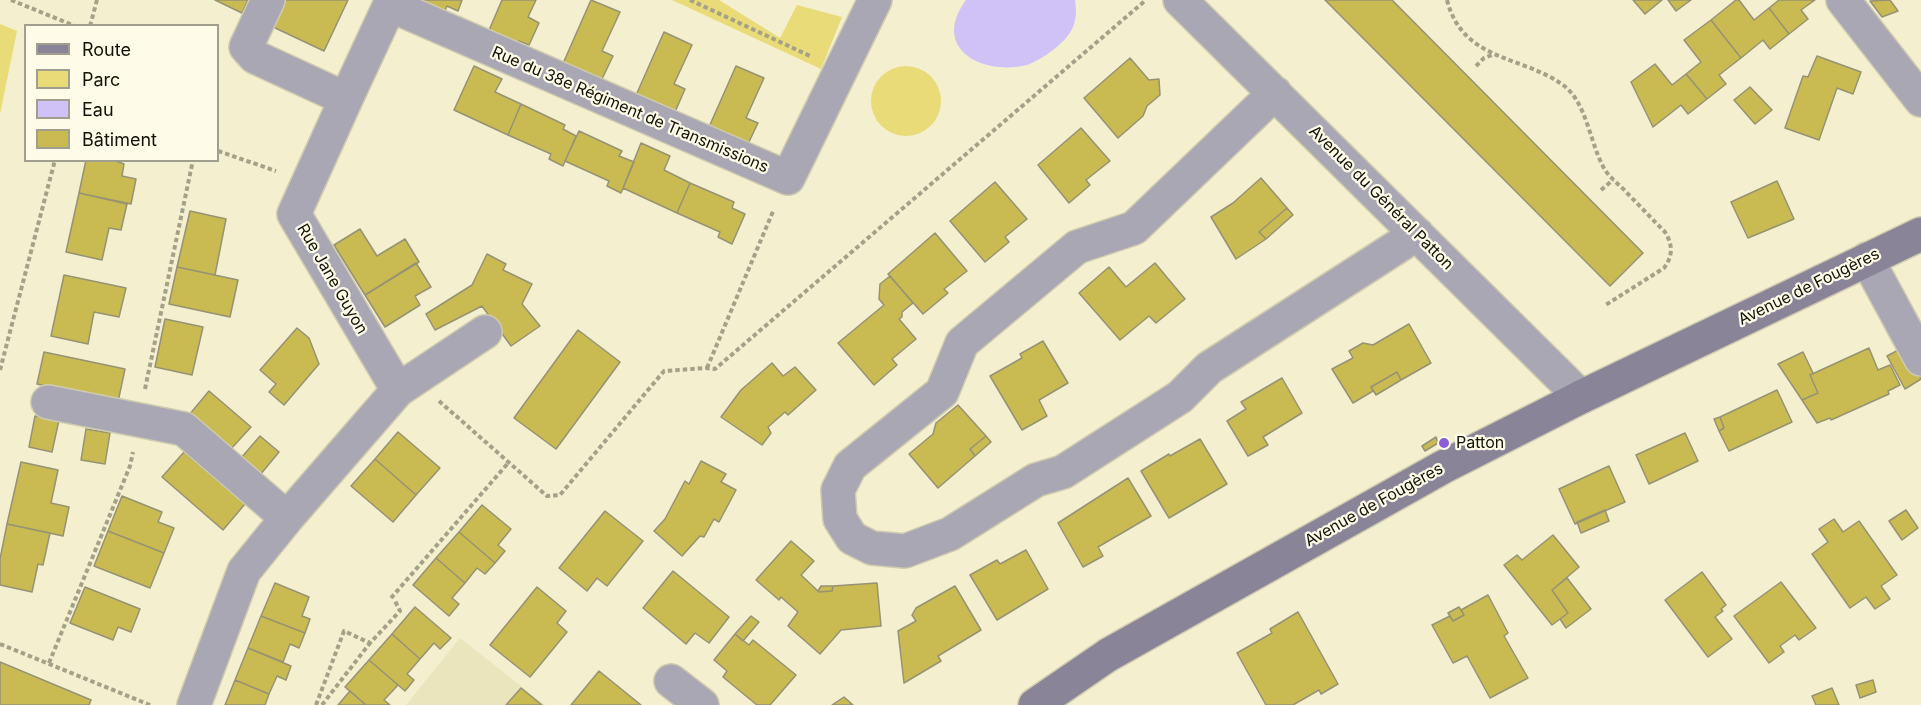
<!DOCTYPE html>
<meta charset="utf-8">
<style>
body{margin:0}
#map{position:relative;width:1921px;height:705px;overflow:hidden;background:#f3efcf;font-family:Inter,sans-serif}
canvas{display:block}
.legend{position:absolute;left:24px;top:24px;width:195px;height:138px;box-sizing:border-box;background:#fefce8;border:2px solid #a09e8e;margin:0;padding:8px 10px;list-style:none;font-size:18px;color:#121106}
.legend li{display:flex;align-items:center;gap:12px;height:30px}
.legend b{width:30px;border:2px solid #a09e8e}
</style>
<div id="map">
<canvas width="1921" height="705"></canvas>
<ul class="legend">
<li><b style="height:8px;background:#898498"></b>Route</li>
<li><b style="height:16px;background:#e9db77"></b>Parc</li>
<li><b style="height:16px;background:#d0c1f7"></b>Eau</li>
<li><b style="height:16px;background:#c9bb52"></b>Bâtiment</li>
</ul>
</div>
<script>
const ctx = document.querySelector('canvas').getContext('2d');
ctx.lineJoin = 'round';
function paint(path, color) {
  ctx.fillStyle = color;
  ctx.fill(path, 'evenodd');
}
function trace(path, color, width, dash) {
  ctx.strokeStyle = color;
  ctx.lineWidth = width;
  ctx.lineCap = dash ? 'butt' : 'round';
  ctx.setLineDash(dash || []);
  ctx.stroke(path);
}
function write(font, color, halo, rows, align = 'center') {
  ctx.font = font + ' Inter,sans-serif';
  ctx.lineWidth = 4.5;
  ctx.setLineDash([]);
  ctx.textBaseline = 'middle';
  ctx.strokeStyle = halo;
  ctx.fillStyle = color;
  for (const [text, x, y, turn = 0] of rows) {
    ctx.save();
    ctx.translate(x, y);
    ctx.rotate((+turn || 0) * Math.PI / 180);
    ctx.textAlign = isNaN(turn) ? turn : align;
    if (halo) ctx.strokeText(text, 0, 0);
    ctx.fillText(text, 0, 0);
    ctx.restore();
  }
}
paint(new Path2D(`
 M460,638l85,67h-139z`), '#eae5bd');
paint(new Path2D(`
 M672,0h47l61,38 17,-33 45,12 -21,52z
 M0,24l17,7 -17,83z
 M871 101a35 35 0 1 1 70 0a35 35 0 1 1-70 0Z`), '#e9db77');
paint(new Path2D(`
 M966,0h109c3,20 -1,32 -16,45 -9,8 -21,16 -32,20 -44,11 -97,-16 -61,-65z`), '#d0c1f7');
const building = new Path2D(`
 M215,0h33l-6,13z
 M284,0h64l-24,51 -53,-25z
 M415,0h47l-4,11 -11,-5 -3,7z
 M502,0h34l-8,17 11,6 -10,22 -10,-4 -3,7 -29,-13z
 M591,0l29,12 -18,39 11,5 -11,23 -10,-5 -3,7 -28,-13z
 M1325,0h67l251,253 -33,33z
 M1633,0h29l-17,14z
 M1668,0h23l-15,11z
 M1736,0h3l15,20 15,-12 20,26 -19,15 -7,-9 -22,18 -30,-38z
 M1779,0h36l-14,10 7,9 -19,15 -20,-26z
 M1890,0l8,11 -16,6 -12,-16z
 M1711,20l30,38 -22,17 7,9 -19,15 -21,-25 15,-12 -17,-22z
 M664,32l28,13 -18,39 11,5 -10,23 -42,-10z
 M1817,56l44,16 -8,22 -16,-6 -18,52 -34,-12 18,-52 5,1z
 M1130,58l19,22 10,-1 1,16 -13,11 -4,10 -25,22 -34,-40z
 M1655,64l17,21 14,-11 21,25 -19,15 -7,-9 -28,22 -22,-45z
 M474,66l28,13 -7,13 26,12 -13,31 -54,-25z
 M736,66l28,12 -18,40 12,5 -11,23 -42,-10z
 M1750,87l22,23 -17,14 -21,-24z
 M521,104l44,21 -2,4 13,7 -13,30 -14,-7 2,-5 -43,-19z
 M1081,128l29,33 -24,19 4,5 -21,18 -31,-38z
 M579,131l43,20 -3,5 15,6 -13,31 -14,-7 2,-5 -44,-20z
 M641,143l29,13 -6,14 26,13 -13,30 -54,-25z
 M86,160h27l11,4 -2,12 14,3 -5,25 -52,-11z
 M1261,178l26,30 -28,24 7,7 -30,20 -25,-42 22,-14z
 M1777,181l17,38 -46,19 -17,-36z
 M995,182l32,37 -22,18 4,5 -24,20 -35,-41z
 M690,183l44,19 -2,6 13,6 -13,30 -14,-7 2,-5 -43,-19z
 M79,193l48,11 -6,26 -12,-2 -7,32 -36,-8z
 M1287,208l6,7 -27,24 -7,-7z
 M190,211l36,8 -11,56 -38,-8z
 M360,229l17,27 28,-17 14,23 -54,33 -31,-50z
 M935,233l32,38 -23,18 4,4 -25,21 -35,-40z
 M487,254l19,10 -3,6 29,14 -10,20 18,22 -29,20 -29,-40 -47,24 -9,-16 46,-29z
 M416,263l15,24 -16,9 5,9 -35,22 -20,-32z
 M1155,263l30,36 -29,24 -7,-7 -29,24 -41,-47 30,-26 17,20z
 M177,267l61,13 -8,37 -61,-13z
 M64,275l62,13 -7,29 -25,-5 -6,32 -37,-8z
 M890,276l23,27 -11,9v5l-3,2 17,20 -24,20 5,6 -23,20 -36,-42 46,-38 -5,-6 1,-15z
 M165,319l38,8 -11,48 -37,-8z
 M1409,324l22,39 -30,17 -4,-8 -26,15 2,4 -20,12 -21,-34 21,-11 -4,-7 14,-8 10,2z
 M297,328l12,10 10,26 -35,41 -15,-13 7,-8 -16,-14z
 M578,330l42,32 -64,87 -42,-31z
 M1043,341l25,42 -29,17 8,16 -25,14 -32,-54 32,-18 -2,-4z
 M1904,347l17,32 -16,10 -18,-33z
 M1869,348l9,22 12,-5 10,20 -12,6 1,3 -58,26 -1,-2 -13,5 -15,-23 16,-7 -8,-18z
 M44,352l81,17 -7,33 -81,-18z
 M1803,352l10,21 -3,2 8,18 -16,7 -24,-36z
 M772,363l11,13 12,-9 21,23 -28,25 -3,-3 -17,15 3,6 -9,12 -41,-28 20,-27z
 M1397,372l4,8 -25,15 -5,-8z
 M1282,378l20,35 -39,24 5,8 -20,11 -21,-35 19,-12 -5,-7z
 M1777,390l15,32 -63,29 -10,-20 5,-3 -4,-11z
 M209,391l42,36 -21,23 -41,-35z
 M958,405l28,31 -16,13 5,7 -37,32 -29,-34 24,-20 3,-11z
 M35,416l24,4 -7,32 -23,-5z
 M1720,417l4,11 -5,3 -5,-12z
 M86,429l24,4 -5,31 -24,-4z
 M398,432l42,36 -24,27 -41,-36z
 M1685,433l13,28 -49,23 -13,-29z
 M260,436l19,16 -19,23 -19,-17z
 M986,436l5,6 -16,14 -5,-7z
 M1436,437l2,6 -13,8 -3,-5z
 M1200,439l27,45 -58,34 -28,-47 28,-17 1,2z
 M184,452l61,52 -22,26 -61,-53z
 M375,459l41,36 -23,27 -42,-36z
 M701,461l25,13 -5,8 15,8 -17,32 -5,-3 -10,18 -4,-1 -18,20 -28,-25 11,-12 20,-38 4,3z
 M21,462l37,8 -7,33 18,4 -6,29 -56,-12z
 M1609,466l16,36 -50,22 -16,-35z
 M1128,478l23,38 -53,31 5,9 -20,11 -25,-44z
 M122,496l40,16 -4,10 16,6 -10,25 -56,-22z
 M482,505l29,24 -13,16 7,6 -10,12 -36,-31z
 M1605,510l4,11 -28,12 -4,-11z
 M1906,510l12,18 -16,12 -13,-19z
 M605,511l38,30 -36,45 -10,-8 -10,13 -28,-23z
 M1834,519l9,13 16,-11 38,54 -16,11 9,13 -15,10 -9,-12 -16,11 -38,-54 16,-12 -9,-13z
 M7,524l43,9 -7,32 -5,-1 -6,28 -32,-7v-26z
 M108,531l56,22 -14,35 -56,-22z
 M459,532l36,31 -10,11 -8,-6 -12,15 -29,-25z
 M1553,535l26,32 -27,23 16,23 -16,12 -48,-60 13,-10 5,5z
 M791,541l23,20 -13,14 18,17 13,-1 1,-5 44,-3 4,43 -40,4 -21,24 -32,-28 10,-14 -17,-15 -2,3 -23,-20z
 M1026,550l22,39 -51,31 -27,-45 27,-15 3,4z
 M436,558l29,25 -13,15 7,6 -10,12 -36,-31z
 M673,571l56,46 -20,26 -14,-10 -9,11 -43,-36z
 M1702,572l24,33 -5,4 2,2 -8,6 17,22 -24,18 -43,-57z
 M1567,578l24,31 -25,19 -6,-9 8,-6 -16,-23z
 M1781,582l35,46 -17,12 -4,-5 -15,11 4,6 -15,11 -35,-47z
 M275,583l34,14 -7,19 8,3 -5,14 -44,-17z
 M821,586h12l-1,5 -13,1 -1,-1z
 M955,586l26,44 -43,26 3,5 -37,22 -6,-52 18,-10 -4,-6 4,-7z
 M85,587l55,22 -9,23 -13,-5 -5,13 -43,-17z
 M537,587l29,24 -9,12 10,9 -37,45 -40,-32z
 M1488,595l20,38 -4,3 24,42 -38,20 -23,-42 -14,7 -21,-38 18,-9 3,5 11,-6 -3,-5z
 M415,607l36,31 -11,11 -6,-6 -14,16 -28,-25z
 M1459,607l5,8 -11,6 -5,-8z
 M1298,612l40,72 -17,10 -2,-4 -26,15h-27l-29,-52 35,-20 -2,-4z
 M261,616l44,17 -6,15 -9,-4 -7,18 -35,-14z
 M751,616l8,6 -16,19 -8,-7z
 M392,634l28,25 -13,15 7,6 -9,11 -36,-31z
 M735,634l14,11 4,-5 43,35 -26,30h-13l-34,-28 4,-6 -13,-11z
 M248,648l43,18 -5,14 -9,-4 -8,18 -34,-14z
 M369,660l29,25 -14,15 6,5h-24l-21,-18z
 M0,662l91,38 -2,5h-89z
 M599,671l42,34h-70z
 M235,680l34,14 -4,11h-40z
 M1873,680l3,12 -16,6 -4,-13z
 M521,688l21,17h-36z
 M1832,688l7,17h-23l-4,-9z
 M350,691l16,14h-28z
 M844,697l9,8h-21z`);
paint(building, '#c9bb52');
trace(building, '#969274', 1.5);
const street = new Path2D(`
 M268,0l-22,47 9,10 91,42 46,-99
 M1180,0l401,397
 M1843,0l78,100
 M390,5l398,173 87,-178
 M1275,93l-141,135 -57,19 -115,96 -20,49 -92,74 -12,24 2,29 12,19 20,10 33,3 45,-17 86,-54 27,-8 117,-75 29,-29 208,-134
 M1867,259l54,100
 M398,390l87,-58
 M48,402l136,27 103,89
 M671,681l31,24
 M194,705l50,-134 43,-53 111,-128 -104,-176 52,-115`);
const secondary = new Path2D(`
 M1035,705l73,-50 335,-188 138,-70 340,-163`);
trace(street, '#cfcbaf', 36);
trace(secondary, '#cfcbaf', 36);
trace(new Path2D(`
 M11,0l64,26
 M690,0l120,56
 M1447,0c16,62 75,55 116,85 24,17 27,60 42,85 6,9 15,15 22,23 13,13 25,26 38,39 8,13 8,24 -1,36l-60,38
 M90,26l7,-26
 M1476,66l8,-8 8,-3
 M218,151l58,20
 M1601,190l12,-10
 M707,368l67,-159
 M0,370l55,-210
 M145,389l48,-229
 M439,401l108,95 13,-1 104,-124 42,-3 9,1 431,-369
 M391,598l118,-136
 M0,644l150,61
 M49,663l81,-197 3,-14
 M316,705l28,-74 26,12 30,-32 -5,-10
 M322,705l48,-62`), '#a4a188', 4, [4.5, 3]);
trace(street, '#aaa7b4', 33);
trace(secondary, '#898498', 33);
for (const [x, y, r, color] of [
 [1444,443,6,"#8b5ed8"]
]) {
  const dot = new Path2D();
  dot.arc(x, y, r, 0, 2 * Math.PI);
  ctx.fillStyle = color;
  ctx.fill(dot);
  trace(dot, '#fefce8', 2);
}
write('16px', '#121106', '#fefce8', [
 ["Rue du 38e Régiment de Transmissions",630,110,23],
 ["Avenue du Général Patton",1381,198,45],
 ["Rue Jane Guyon",332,279,60],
 ["Avenue de Fougères",1809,287,-26],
 ["Avenue de Fougères",1374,505,-29]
]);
write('16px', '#121106', '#fefce8', [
 ["Patton",1456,443]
], 'left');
</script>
